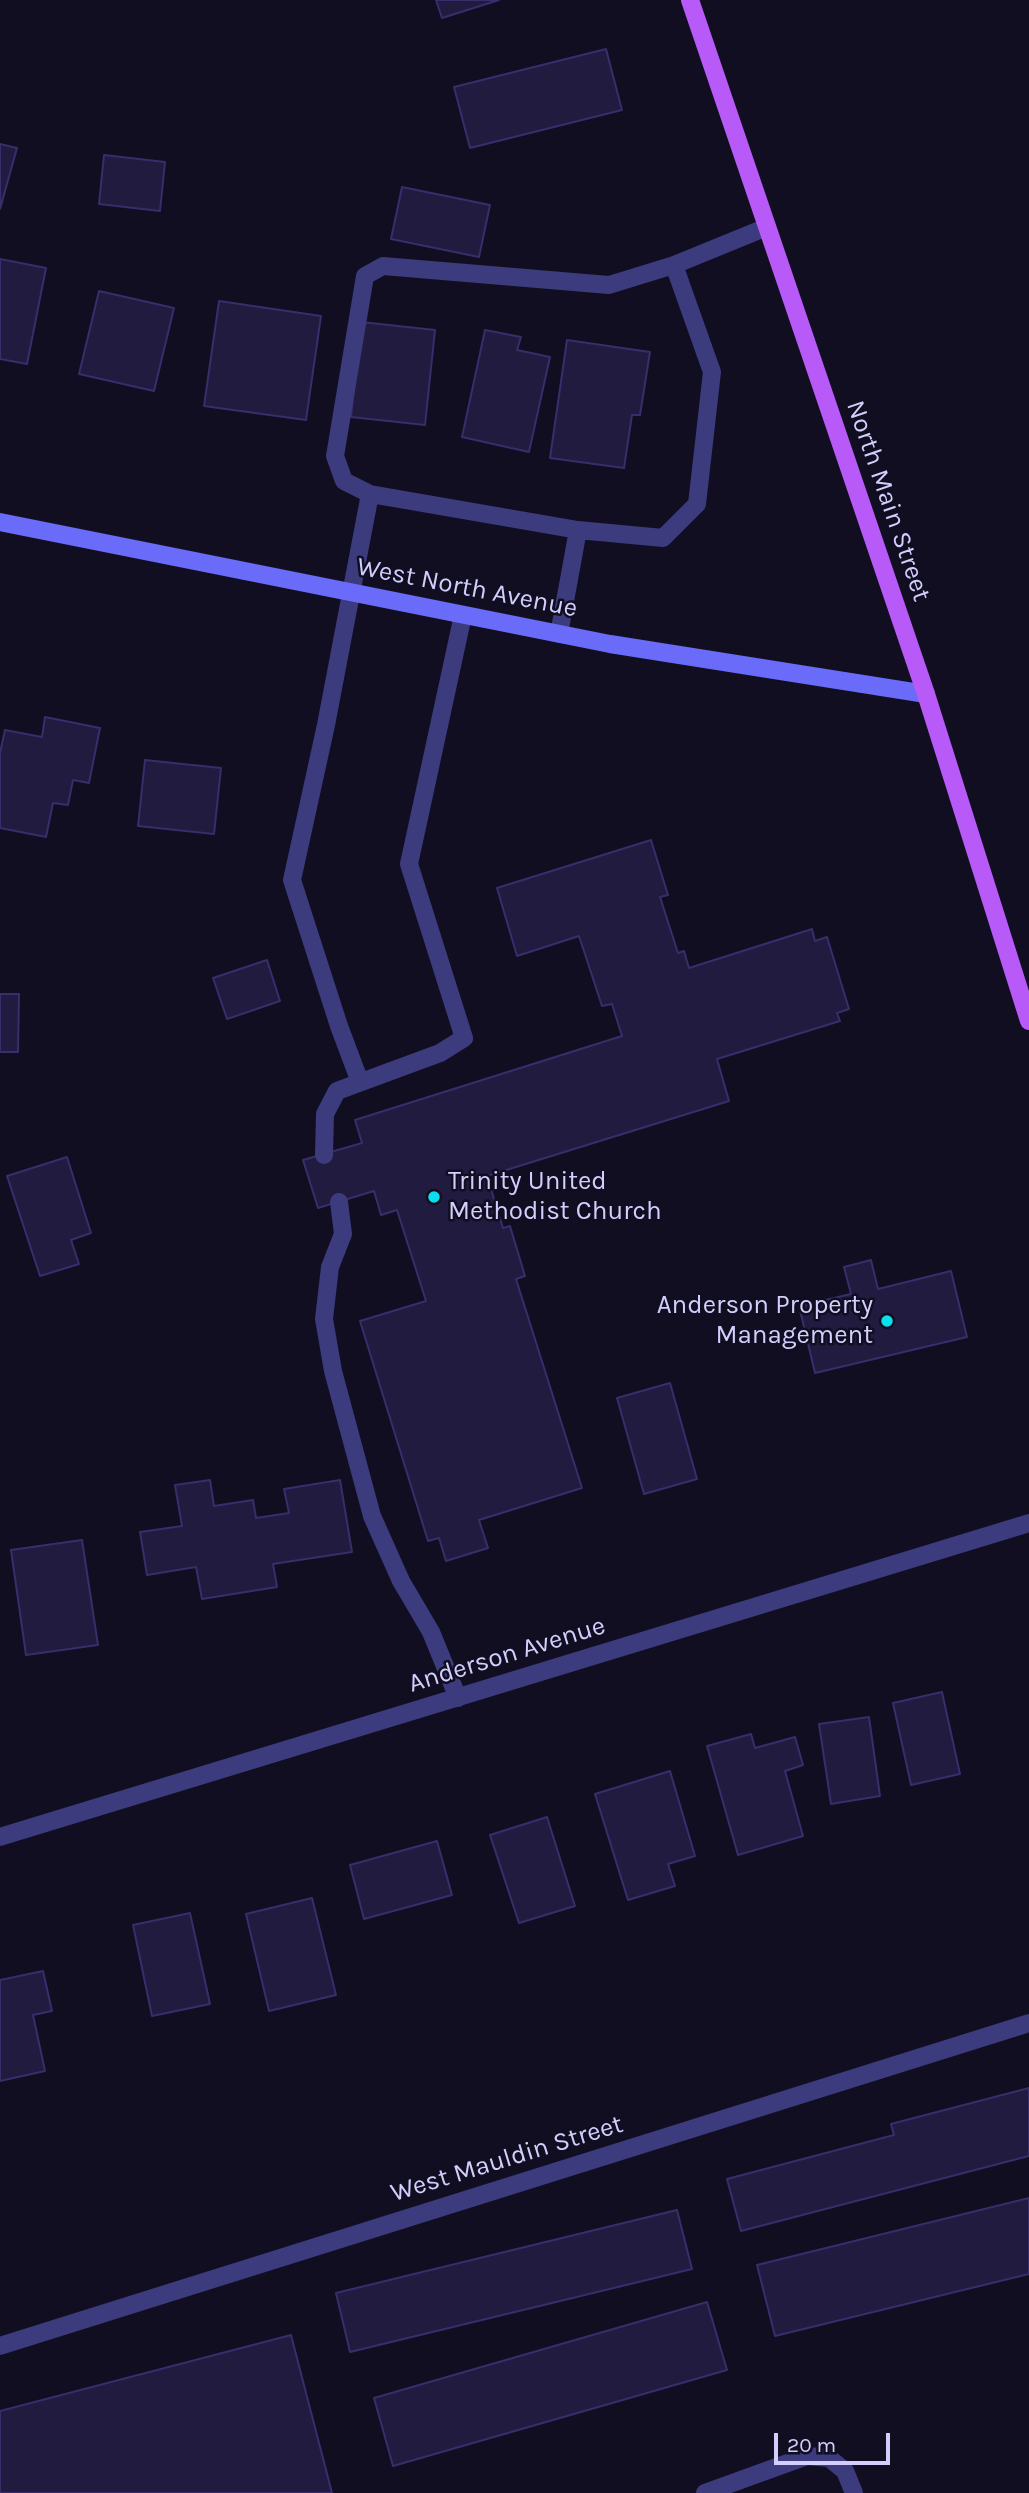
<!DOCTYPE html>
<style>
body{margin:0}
#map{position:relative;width:1029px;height:2493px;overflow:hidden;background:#100e20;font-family:Karla,sans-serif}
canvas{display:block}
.scale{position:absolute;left:774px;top:2433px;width:116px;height:32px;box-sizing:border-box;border:4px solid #d2cefd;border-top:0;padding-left:9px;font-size:21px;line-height:24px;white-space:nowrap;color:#d2cefd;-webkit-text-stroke:5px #100e20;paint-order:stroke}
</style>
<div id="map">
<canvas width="1029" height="2493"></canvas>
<div class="scale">20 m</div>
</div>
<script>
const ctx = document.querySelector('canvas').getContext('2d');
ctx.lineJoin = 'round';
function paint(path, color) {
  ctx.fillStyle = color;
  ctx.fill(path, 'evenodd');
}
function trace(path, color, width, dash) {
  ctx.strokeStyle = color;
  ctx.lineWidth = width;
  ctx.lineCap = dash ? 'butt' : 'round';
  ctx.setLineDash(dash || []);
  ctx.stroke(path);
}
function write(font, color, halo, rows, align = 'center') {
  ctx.font = font + ' Karla,sans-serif';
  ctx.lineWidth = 5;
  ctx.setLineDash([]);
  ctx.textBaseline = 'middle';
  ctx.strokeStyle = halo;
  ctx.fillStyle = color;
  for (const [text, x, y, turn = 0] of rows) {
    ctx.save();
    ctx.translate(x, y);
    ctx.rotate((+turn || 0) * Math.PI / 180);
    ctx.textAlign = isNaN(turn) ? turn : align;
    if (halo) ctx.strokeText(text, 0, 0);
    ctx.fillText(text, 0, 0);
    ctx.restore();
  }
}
const building = new Path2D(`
 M436,0h63l-57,18z
 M606,49l16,61 -152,38 -16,-61z
 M0,144l17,4 -17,61z
 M104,155l61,7 -5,49 -61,-7z
 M402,187l88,18 -11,52 -88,-18z
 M0,259l46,9 -19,96 -27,-5z
 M99,291l75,17 -20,83 -75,-17z
 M219,301l102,15 -15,104 -102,-14z
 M361,322l74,8 -10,95 -74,-8z
 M485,330l36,7 -4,13 33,7 -21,95 -67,-15z
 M567,340l83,12 -10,63h-8l-8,53 -74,-10z
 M45,717l55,11 -11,55 -16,-3 -5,25 -15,-2 -7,34 -46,-9v-75l5,-23 37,7z
 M145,760l76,8 -7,66 -76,-8z
 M651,840l17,55 -8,2 18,56 6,-2 5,17 123,-39 3,12 12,-4 22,72 -12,4 3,8 -123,38 12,42 -242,75 16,52 7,-2 15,50 -9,3 66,209 -103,32 9,28 -42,13 -7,-23 -11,3 -68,-220 66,-20 -29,-91 -16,5 -7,-24 -56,17 -15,-48 59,-17 -7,-23 267,-84 -10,-32 -10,2 -23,-70 -62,20 -20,-68z
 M267,960l13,41 -53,18 -14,-41z
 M0,994h19l-1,58h-18z
 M67,1157l24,76 -20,7 8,24 -39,12 -33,-100z
 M871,1260l7,29 73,-18 16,66 -152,36 -16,-67 52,-12 -7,-27z
 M670,1383l27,96 -53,15 -27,-96z
 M210,1480l4,26 39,-6 3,18 33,-5 -5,-24 56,-9 12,72 -79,12 4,23 -75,12 -6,-32 -49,8 -7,-43 42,-6 -7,-41z
 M82,1540l16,105 -72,10 -15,-105z
 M942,1692l18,82 -49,11 -18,-82z
 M869,1717l11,79 -49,8 -12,-80z
 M751,1734l4,14 40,-11 8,28 -18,6 18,65 -65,19 -31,-109z
 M670,1771l25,85 -27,8 7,22 -47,14 -33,-106z
 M547,1817l28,89 -56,17 -29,-88z
 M437,1841l15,54 -88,24 -14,-54z
 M312,1898l24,97 -67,16 -23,-97z
 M190,1913l20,91 -58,12 -19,-91z
 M43,1971l9,40 -19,4 12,56 -45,10v-101z
 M1029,2088v68l-288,75 -14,-52 167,-44 -3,-11z
 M1029,2198v76l-254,62 -18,-71z
 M677,2210l15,59 -342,83 -14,-59z
 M707,2302l20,68 -334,96 -19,-68z
 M291,2335l41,158h-332v-82z`);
paint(building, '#211b40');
trace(building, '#372e6b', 2);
trace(new Path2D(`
 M370,494l-26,-13 -9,-25 30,-180 18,-10 226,19 65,-20
 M578,530l85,8 34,-34 15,-132 -38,-107 93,-38
 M360,1082l-21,-56 -47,-146 34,-155 44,-231 208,36 -19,104
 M324,1155l1,-41 12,-23 103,-38 24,-15 -55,-174 54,-249
 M339,1202l4,32 -13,33 -6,52 9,52 39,145 29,65 30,51 27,66
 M705,2493l102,-37 22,2 16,13 9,22`), '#3b3b7d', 18);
trace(new Path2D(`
 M0,1837l1029,-314`), '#3b3b7d', 18);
trace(new Path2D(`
 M0,2346l1029,-323`), '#3b3b7d', 18);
trace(new Path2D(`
 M0,522l610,122 316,50`), '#6a6bf9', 18);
trace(new Path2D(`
 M690,0l236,694 103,327`), '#b75af8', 18);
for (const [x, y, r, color] of [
 [434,1197,7,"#0adfed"],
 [887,1321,7,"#0adfed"]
]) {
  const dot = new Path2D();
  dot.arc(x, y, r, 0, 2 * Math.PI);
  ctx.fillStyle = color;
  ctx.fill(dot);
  trace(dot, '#100e20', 2.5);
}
write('26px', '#d2cefd', '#100e20', [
 ["North Main Street",888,501,71],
 ["West North Avenue",467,588,11],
 ["Anderson Avenue",507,1655,-17],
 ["West Mauldin Street",507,2159,-17]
]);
write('26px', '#d2cefd', '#100e20', [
 ["Trinity United",448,1182],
 ["Methodist Church",448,1212],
 ["Anderson Property",873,1306,"right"],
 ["Management",873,1336,"right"]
], 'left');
</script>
